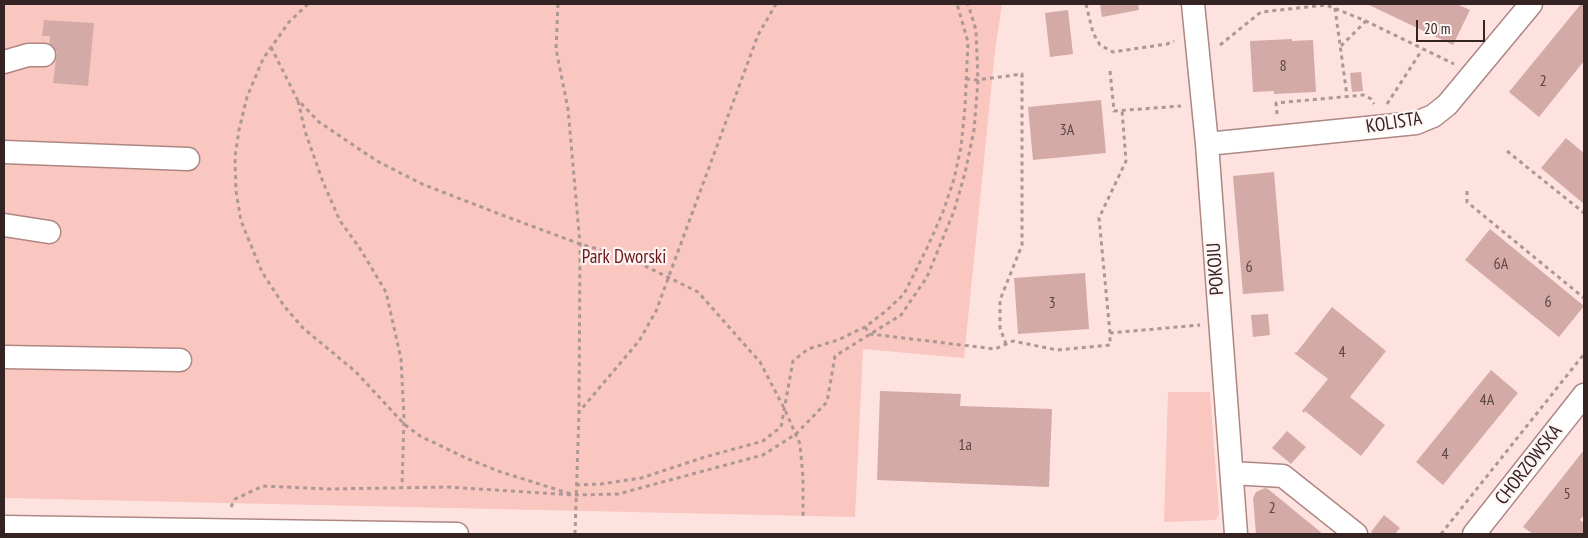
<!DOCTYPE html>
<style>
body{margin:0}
#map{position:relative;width:1588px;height:538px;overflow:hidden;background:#fde2df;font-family:"PT Sans Narrow",sans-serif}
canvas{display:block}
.frame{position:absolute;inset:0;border:5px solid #332322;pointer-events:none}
.scale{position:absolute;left:1416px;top:20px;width:69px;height:22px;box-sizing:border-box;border:2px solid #332322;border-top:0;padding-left:6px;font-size:15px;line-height:18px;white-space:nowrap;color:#332322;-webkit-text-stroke:4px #fdf4f3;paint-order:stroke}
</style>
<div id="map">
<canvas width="1588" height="538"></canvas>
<div class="frame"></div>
<div class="scale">20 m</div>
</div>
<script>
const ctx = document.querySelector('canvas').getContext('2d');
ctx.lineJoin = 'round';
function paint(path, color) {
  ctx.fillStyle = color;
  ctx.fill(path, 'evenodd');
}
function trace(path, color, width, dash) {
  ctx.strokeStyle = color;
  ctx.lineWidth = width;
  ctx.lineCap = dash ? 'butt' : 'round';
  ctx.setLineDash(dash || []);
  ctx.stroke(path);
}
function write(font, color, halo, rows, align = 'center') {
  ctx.font = font + ' "PT Sans Narrow",sans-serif';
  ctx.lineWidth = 4.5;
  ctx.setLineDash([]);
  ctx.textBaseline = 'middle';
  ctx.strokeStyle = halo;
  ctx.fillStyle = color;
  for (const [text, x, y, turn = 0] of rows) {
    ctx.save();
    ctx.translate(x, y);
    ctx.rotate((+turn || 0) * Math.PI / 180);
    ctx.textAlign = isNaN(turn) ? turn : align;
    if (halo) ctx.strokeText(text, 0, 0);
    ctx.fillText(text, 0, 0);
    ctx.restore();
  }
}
paint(new Path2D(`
 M4,4h998l-7,47 -31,307 -101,-9 -8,168 -851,-19z
 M1168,392h42l9,122 -3,6 -52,2z`), '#fac6c0');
paint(new Path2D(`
 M1100,4h38l1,6 -37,7z
 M1367,4h90l13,6 -17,35z
 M1581,4h3v57l-45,56 -30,-25z
 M1068,10l5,44 -23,3 -5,-44z
 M44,20l50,3 -6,63 -35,-3 4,-32h-8l1,-15h-8z
 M1292,39v2l21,-1 3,52 -42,2v-3l-21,1 -3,-51z
 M1361,72l2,19 -11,1 -2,-19z
 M1101,100l5,53 -73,7 -5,-53z
 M1566,138l18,15v51l-43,-36z
 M1274,172l10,119 -41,3 -10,-118z
 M1490,229l94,77 -25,31 -94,-77z
 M1085,273l4,56 -71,5 -4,-56z
 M1332,307l54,44 -36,46 35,28 -24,31 -56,-45 -1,2 -2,-2 26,-32 -34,-26 3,-1z
 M1268,314l2,21 -17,2 -2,-22z
 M1491,370l27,23 -75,92 -27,-23z
 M880,391l81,3 -1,12 92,3 -3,78 -172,-7z
 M1287,431l19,16 -15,17 -19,-16z
 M1584,450v65l-4,5 4,3v11h-51l-10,-7z
 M1265,488l3,1 55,45h-67l-3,-36 3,-6z
 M1384,515l16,13 -5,6h-22l-2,-2z`), '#d3aaa6');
const minor = new Path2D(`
 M1193,4l14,140 29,390
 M4,62l24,-7h16
 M1207,144l209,-21 17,-7 14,-11 84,-101
 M4,152l184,7
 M4,225l45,7
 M4,357l176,3
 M1232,473l51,3 73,58
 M4,527l453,7
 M1474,534l110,-139`);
trace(minor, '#ae8783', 25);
trace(new Path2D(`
 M308,4l-19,18 -26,37 -16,38 -8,33 -4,27 1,34 5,30 21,51 22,34 19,22 53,44 48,52 16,12 46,22 32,13 73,23
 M558,4l-2,45 12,60 12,135 -1,167
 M1086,4l7,29 7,12 13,7 54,-8 7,-3
 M1335,8l12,88
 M1220,45l41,-33 65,-7 40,16 88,43
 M1341,46l25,-25
 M271,47l26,52 22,23 58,39 45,23 80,31 78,29 49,14 69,34 62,70 25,48 15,34 3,33v41
 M1110,71l4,40 67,-5
 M966,79l11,1 45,-6v171l-22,55v28l6,16
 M298,101l7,30 18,51 17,39 19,26 27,45 15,67 3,59 -2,69
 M1387,104l35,-54
 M1277,114l-1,-11 88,-8 7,4 3,5
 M1507,151l77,62
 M1467,191v11l117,96
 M865,327l5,7 125,15 18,-8 44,9 53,-5v-12l90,-8
 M1110,333l-11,-115 27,-57 -4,-51
 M576,485l25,-1 40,-6 64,-21 58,-16 18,-14 12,-66 15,-12 30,-9 27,-13 21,-16 18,-17 23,-46 16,-36 11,-33 7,-32 4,-39 3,-66 -11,-38
 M231,507l4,-8 28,-13 65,3 120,-2 128,8 42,-1 145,-39 33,-21 31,-32 8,-46 66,-41 26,-38 27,-66 11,-38 9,-43 4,-49 -2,-51 -8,-26
 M575,534l4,-122 60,-71 17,-30 102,-276 18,-31
 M1441,534l143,-180`), '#ad9794', 3, [4, 4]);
trace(minor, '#fff', 22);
write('16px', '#5b4543', null, [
 ["8",1283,66],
 ["2",1543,81],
 ["3A",1067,130],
 ["6A",1501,264],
 ["6",1249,267],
 ["6",1548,302],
 ["3",1052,303],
 ["4",1342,352],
 ["4A",1487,400],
 ["1a",965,445],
 ["4",1445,454],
 ["5",1567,494],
 ["2",1272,508]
]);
write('19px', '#332322', '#fdf4f3', [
 ["KOLISTA",1394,123,-9],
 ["POKOJU",1216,269,-94],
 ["CHORZOWSKA",1529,465,-52]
]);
write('19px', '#681919', '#fdf4f3', [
 ["Park Dworski",624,258]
]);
</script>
